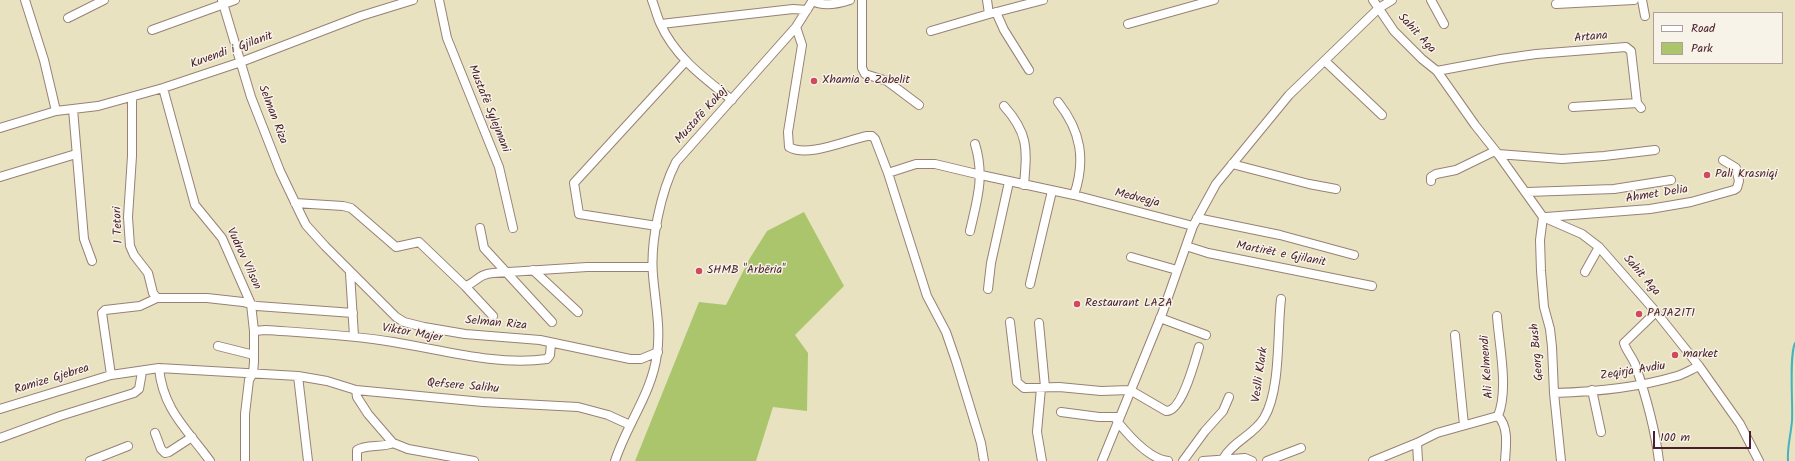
<!DOCTYPE html>
<meta charset="utf-8">
<style>
body{margin:0}
#map{position:relative;width:1795px;height:461px;overflow:hidden;background:#e8e2c0;font-family:Kalam,sans-serif}
canvas{display:block}
.legend{position:absolute;left:1653px;top:12px;width:130px;height:52px;box-sizing:border-box;background:#f7f3e8;border:1px solid #b29e9c;margin:0;padding:5px 7px;list-style:none;font-size:12px;color:#4a1f2b}
.legend li{display:flex;align-items:center;gap:8px;height:20px}
.legend b{width:20px;border:1px solid #b29e9c}
.scale{position:absolute;left:1653px;top:431px;width:98px;height:18px;box-sizing:border-box;border:2px solid #4a1f2b;border-top:0;padding-left:5px;font-size:12px;line-height:14px;white-space:nowrap;color:#4a1f2b;-webkit-text-stroke:3px #f7f3e8;paint-order:stroke}
</style>
<div id="map">
<canvas width="1795" height="461"></canvas>
<ul class="legend">
<li><b style="height:5px;background:#fff"></b>Road</li>
<li><b style="height:11px;background:#aac56c"></b>Park</li>
</ul>
<div class="scale">100 m</div>
</div>
<script>
const ctx = document.querySelector('canvas').getContext('2d');
ctx.lineJoin = 'round';
function paint(path, color) {
  ctx.fillStyle = color;
  ctx.fill(path, 'evenodd');
}
function trace(path, color, width, dash) {
  ctx.strokeStyle = color;
  ctx.lineWidth = width;
  ctx.lineCap = dash ? 'butt' : 'round';
  ctx.setLineDash(dash || []);
  ctx.stroke(path);
}
function write(font, color, halo, rows, align = 'center') {
  ctx.font = font + ' Kalam,sans-serif';
  ctx.lineWidth = 3;
  ctx.setLineDash([]);
  ctx.textBaseline = 'middle';
  ctx.strokeStyle = halo;
  ctx.fillStyle = color;
  for (const [text, x, y, turn = 0] of rows) {
    ctx.save();
    ctx.translate(x, y);
    ctx.rotate((+turn || 0) * Math.PI / 180);
    ctx.textAlign = isNaN(turn) ? turn : align;
    if (halo) ctx.strokeText(text, 0, 0);
    ctx.fillText(text, 0, 0);
    ctx.restore();
  }
}
paint(new Path2D(`
 M804,212l40,74 -49,49 13,18 -1,58 -34,-4 -17,54h-121l64,-159 27,3 24,-47 17,-27z`), '#aac56c');
trace(new Path2D(`
 M1788,461c-1,-14 3,-27 4,-40 1,-18 -3,-65 3,-78`), '#44b3be', 2);
const minor = new Path2D(`
 M25,0l19,60 12,51
 M222,0l29,97 29,74 21,44 5,10 19,21 71,71 8,5 20,5 41,7 75,6 90,19h11l17,-7
 M439,0l8,38 52,129 14,61
 M652,0c3,8 5,16 8,23 15,34 44,55 72,77
 M862,0v68l3,6 22,7 32,24
 M987,0l2,14 54,-14
 M1373,0l21,31 28,28 15,12 38,54 23,29 45,63 39,17 17,13 57,65 43,54 41,58 19,37
 M1431,0l13,24
 M1642,0l3,16
 M812,1c12,6 26,3 38,-1
 M1556,4l78,-4
 M996,12l8,18 25,40
 M68,18l36,-18
 M661,24l132,-15 14,1
 M1128,24l86,-24
 M796,27l6,18 -14,87 1,15c18,11 58,-7 78,-11h5l3,3 13,34 39,123 19,36 10,29 25,82 3,18
 M152,30l83,-30
 M931,31l58,-17
 M1325,61l57,54
 M1437,71l64,-12 35,-5 90,-7 5,4 6,52 4,5
 M163,88l32,117 27,33 29,66 3,27v31l-1,11 -4,7 -4,34v47
 M132,97v59l-4,61 2,29 4,9 14,18 5,20 4,5h50l36,4 14,4 96,7
 M1058,102c23,29 28,58 16,93
 M1004,106c25,28 23,43 20,79
 M1573,107l64,-4
 M73,109l11,130 8,22
 M0,128l56,-17 42,-5 65,-18 78,-26 120,-46 52,-16
 M1498,154l64,5 42,-3 51,-6
 M1232,164l77,20 27,5
 M888,173l28,-9h19l46,11 93,20 119,31
 M0,177l76,-23
 M1431,181v-4l5,-3 20,-4 39,-19
 M1527,192l87,-3 57,-9
 M295,203l48,3 8,2 45,39 23,-5 46,44c11,-3 13,-12 28,-13l94,-6h65
 M1543,217l-3,23 1,31 3,36 6,22 2,18 2,46 7,68
 M1546,217l104,-8 41,-7 43,-12 3,-2 2,-7 -3,-13 -13,-8
 M1197,218l83,17 74,20
 M657,226l-78,-12 -5,-31 111,-121
 M480,228l4,20 68,74
 M970,231c7,-31 15,-54 5,-87
 M1186,246l22,7 164,33
 M1131,257l46,13
 M533,270l45,42
 M1585,272l14,-25
 M350,273l4,63
 M1030,284l22,-93
 M465,286l28,30
 M988,289l3,-26 18,-81
 M1656,312l-32,31c2,7 8,14 11,21 11,32 20,64 24,97
 M1497,316c2,29 12,73 1,100
 M1160,318l46,17
 M1010,322l7,60 7,6 35,-1 42,4 29,-1 36,21c16,1 29,-51 33,-64
 M1039,323l6,64
 M254,331l12,-1c43,3 85,5 127,12 50,8 103,24 154,17l3,-4 1,-12
 M1455,335l9,90
 M218,346l36,9
 M159,368c4,42 28,61 51,93
 M111,375l-9,-62 3,-3 35,-4 17,-8
 M298,376l10,85
 M1041,388l-4,44 5,29
 M356,390l1,7 11,17 25,29 15,6 66,12
 M1592,390l9,42
 M1554,393c38,-1 86,-6 123,-17 7,-2 15,-7 22,-10
 M0,409l111,-34 48,-7 139,8 29,5 29,9 127,12 95,5 30,8 22,10
 M1061,412l38,5h20
 M1498,416c11,11 8,30 7,45
 M1117,421c12,15 32,38 51,40
 M155,433l6,16 4,4 4,-1 23,-15
 M0,438l60,-22 74,-23 5,-4 3,-17
 M1417,443l1,18
 M1223,459c10,-18 31,-24 41,-41 17,-28 13,-86 17,-119
 M90,461l38,-15
 M357,461v-11c10,-6 24,-2 36,-7
 M615,461c12,-37 37,-68 42,-107 4,-26 -2,-53 -4,-79 -3,-33 8,-84 23,-113l120,-135 17,-27
 M1102,461l60,-147 31,-88 23,-42 73,-89 90,-87 13,-8
 M1183,461l22,-30 18,-20 6,-14
 M1203,461l42,-3 7,3
 M1267,461l34,-13
 M1373,461l44,-18 20,-10 61,-17`);
trace(minor, '#998076', 10);
trace(minor, '#fff', 8);
for (const [x, y, r, color] of [
 [814,81,4,"#d1495b"],
 [1707,175,4,"#d1495b"],
 [699,271,4,"#d1495b"],
 [1077,304,4,"#d1495b"],
 [1639,314,4,"#d1495b"],
 [1675,355,4,"#d1495b"]
]) {
  const dot = new Path2D();
  dot.arc(x, y, r, 0, 2 * Math.PI);
  ctx.fillStyle = color;
  ctx.fill(dot);
  trace(dot, '#f7f3e8', 1.5);
}
write('12px', '#4a1f2b', '#f7f3e8', [
 ["Sahit Aga",1416,34,47],
 ["Artana",1591,38,-5],
 ["Kuvendi i Gjilanit",232,51,-20],
 ["Mustafë Sylejmani",488,109,68],
 ["Selman Riza",272,115,69],
 ["Mustafë Kokaj",702,116,-48],
 ["Ahmet Delia",1657,195,-9],
 ["Medvegja",1137,199,14],
 ["1 Tetori",119,225,-92],
 ["Martirët e Gjilanit",1281,255,11],
 ["Vudrov Vilson",243,259,65],
 ["Sahit Aga",1641,276,49],
 ["Selman Riza",496,324,5],
 ["Viktor Majer",412,334,10],
 ["Georg Bush",1538,352,-95],
 ["Ali Kelmendi",1488,367,-94],
 ["Zeqirja Avdiu",1633,372,-9],
 ["Veslli Klark",1261,375,-82],
 ["Ramize Gjebrea",52,380,-17],
 ["Qefsere Salihu",463,387,5]
]);
write('12px', '#4a1f2b', '#f7f3e8', [
 ["Xhamia e Zabelit",822,81],
 ["Pali Krasniqi",1715,175],
 ["SHMB ''Arbëria''",707,271],
 ["Restaurant LAZA",1085,304],
 ["PAJAZITI",1647,314],
 ["market",1683,355]
], 'left');
</script>
